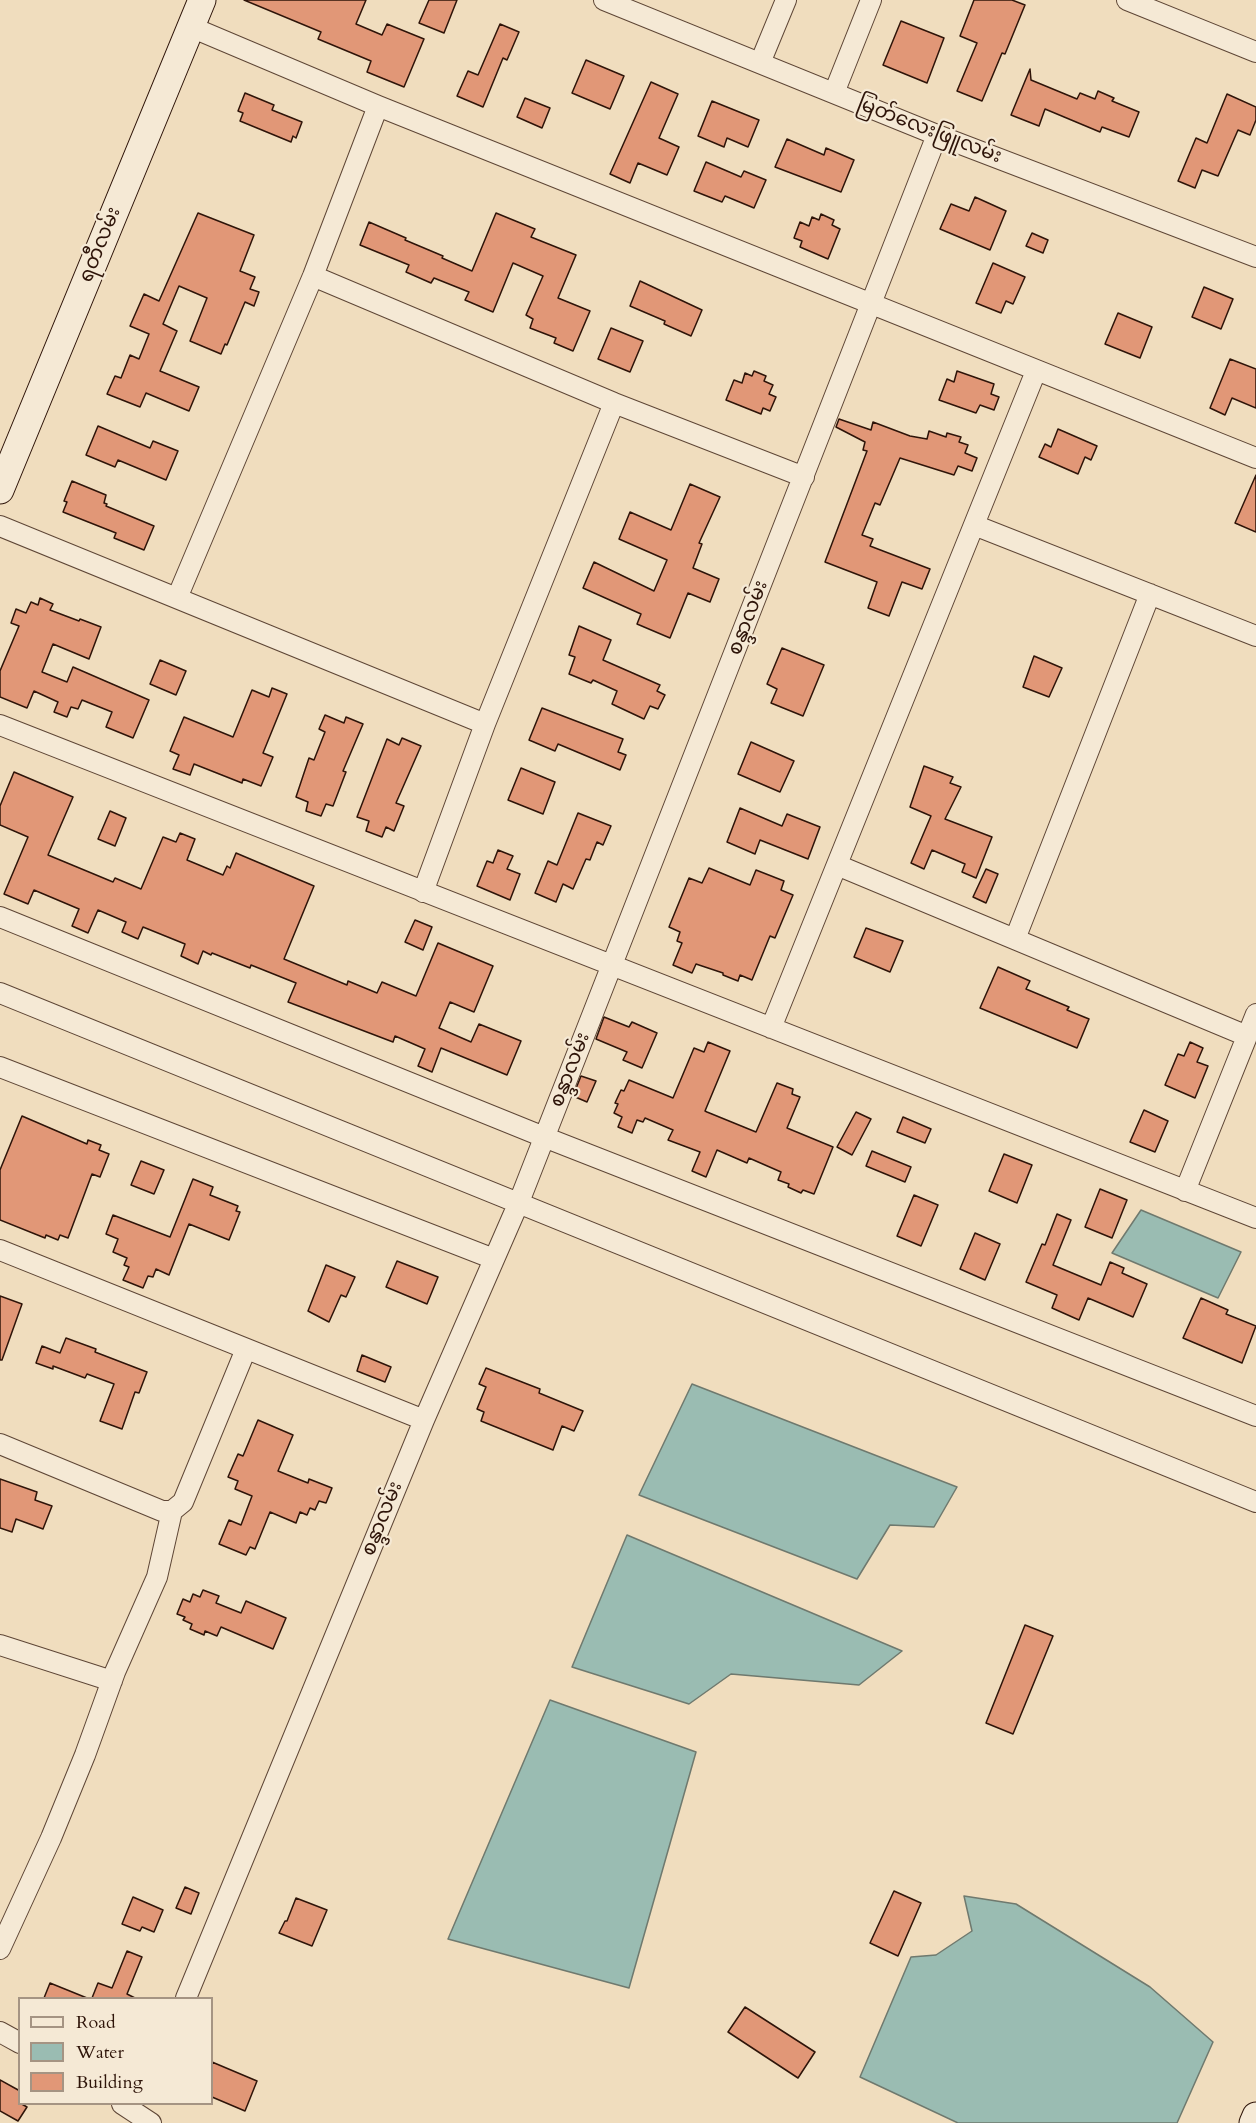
<!DOCTYPE html>
<meta charset="utf-8">
<style>
body{margin:0}
#map{position:relative;width:1256px;height:2123px;overflow:hidden;background:#f0ddbe;font-family:Cardo,serif}
canvas{display:block}
.legend{position:absolute;left:18px;top:1997px;width:195px;height:108px;box-sizing:border-box;background:#f5e9d5;border:2px solid #a59483;margin:0;padding:8px 10px;list-style:none;font-size:18px;color:#2e1409}
.legend li{display:flex;align-items:center;gap:12px;height:30px}
.legend b{width:30px;border:2px solid #a59483}
</style>
<div id="map">
<canvas width="1256" height="2123"></canvas>
<ul class="legend">
<li><b style="height:8px;background:#f5e9d5"></b>Road</li>
<li><b style="height:16px;background:#9abcb2"></b>Water</li>
<li><b style="height:16px;background:#e19777"></b>Building</li>
</ul>
</div>
<script>
const ctx = document.querySelector('canvas').getContext('2d');
ctx.lineJoin = 'round';
function paint(path, color) {
  ctx.fillStyle = color;
  ctx.fill(path, 'evenodd');
}
function trace(path, color, width, dash) {
  ctx.strokeStyle = color;
  ctx.lineWidth = width;
  ctx.lineCap = dash ? 'butt' : 'round';
  ctx.setLineDash(dash || []);
  ctx.stroke(path);
}
function write(font, color, halo, rows, align = 'center') {
  ctx.font = font + ' Cardo,"Noto Sans Myanmar",serif';
  ctx.lineWidth = 4.5;
  ctx.setLineDash([]);
  ctx.textBaseline = 'middle';
  ctx.strokeStyle = halo;
  ctx.fillStyle = color;
  for (const [text, x, y, turn = 0] of rows) {
    ctx.save();
    ctx.translate(x, y);
    ctx.rotate((+turn || 0) * Math.PI / 180);
    ctx.textAlign = isNaN(turn) ? turn : align;
    if (halo) ctx.strokeText(text, 0, 0);
    ctx.fillText(text, 0, 0);
    ctx.restore();
  }
}
const water = new Path2D(`
 M1141,1210l100,42 -23,46 -106,-45z
 M692,1384l265,103 -23,40 -44,-2 -33,54 -218,-84z
 M627,1535l275,116 -43,34 -128,-11 -42,30 -117,-37z
 M550,1700l146,52 -67,236 -181,-49z
 M964,1896l52,8 134,83 63,55 -36,81h-219l-98,-46 51,-120 25,-2 36,-24z`);
paint(water, '#9abcb2');
trace(water, '#6f796e', 1.5);
const building = new Path2D(`
 M244,0h122l-10,24 26,11 5,-11 37,15 -20,48 -37,-15 4,-11 -53,-22 3,-7z
 M429,0h28l-13,33 -25,-10z
 M974,0h38l13,5 -20,49 -3,-1 -20,48 -25,-10 20,-48 -17,-7z
 M901,21l43,17 -17,45 -44,-18z
 M500,24l19,8 -12,28 -4,-2 -20,49 -26,-11 11,-25 10,4z
 M586,60l38,16 -14,33 -38,-16z
 M1030,69l1,11 46,19 3,-6 15,6 3,-8 16,7 -2,3 27,11 -10,25 -27,-10 -2,5 -55,-23 -6,17 -28,-11z
 M651,82l27,12 -19,44 20,9 -12,28 -29,-12 -8,20 -20,-9z
 M245,93l29,12 -2,5 30,12 -6,16 -3,-2 -2,6 -51,-21 3,-8 -5,-2z
 M1227,94l29,13v13l-6,15 -12,-5 -20,46 -16,-6 -7,18 -17,-7 18,-43 11,5z
 M525,98l25,10 -8,20 -25,-11z
 M712,101l47,19 -11,27 -21,-9 -3,9 -26,-11z
 M787,139l37,16 2,-7 28,12 -13,32 -66,-25z
 M706,162l35,15 3,-6 22,9 -12,28 -29,-12 -3,6 -28,-11z
 M975,197l31,14 -16,39 -50,-21 11,-25 18,7z
 M198,213l56,22 -14,36 15,6 -5,12 9,3 -5,14 -9,-4 -18,43 -2,-1 -4,10 -31,-13 17,-43 -28,-12 -16,38 14,7 -17,40 39,16 -10,24 -43,-18 -6,14 -33,-13 8,-18 6,2 9,-23 9,4 10,-25 -19,-8 14,-32 15,7z
 M496,213l39,16 -4,8 45,18 -18,43 32,13 -17,40 -19,-8 2,-5 -26,-10 3,-9 -7,-4 17,-39 -30,-13 -20,49 -28,-12 4,-8 -35,-14 -3,5 -25,-11 3,-7 -49,-20 9,-23 37,16 -1,2 38,16 -1,2 30,13z
 M821,214l13,6 -2,5 8,4 -12,30 -28,-12 2,-6 -8,-3 6,-16 9,4 3,-9 7,3z
 M1032,233l16,7 -5,13 -17,-7z
 M993,263l32,14 -12,27 -7,-3 -5,12 -25,-10z
 M640,281l62,29 -11,26 -27,-12 1,-3 -35,-15z
 M1204,287l29,12 -12,30 -29,-12z
 M1118,313l34,14 -12,31 -35,-14z
 M611,328l32,13 -13,31 -32,-13z
 M1230,359l26,10v39l-24,-10 -7,17 -15,-7z
 M754,371l12,5 -2,5 9,4 -4,9 7,3 -6,14 -7,-3 -2,6 -35,-14 8,-20 8,3 3,-10 7,3z
 M957,371l37,13 -3,10 8,3 -5,13 -14,-5 -4,8 -37,-13 8,-21 7,3z
 M839,419l32,11 2,-8 37,14 17,3 2,-8 17,6 1,-4 14,4 -2,5 9,3 -3,8 12,5 -5,13 -14,-5 -4,9 -54,-17 -20,47 -5,-2 -13,32 11,4 -3,7 60,23 -8,20 -20,-7 -13,34 -21,-8 9,-26 -52,-20 42,-111 -4,-1 2,-8 -29,-15z
 M98,426l52,22 3,-7 25,10 -12,29 -48,-20 -3,7 -29,-12z
 M1058,429l39,17 -6,14 -6,-3 -7,17 -39,-17 6,-13 6,3z
 M1256,475v57l-21,-9z
 M72,481l34,14 -2,8 3,1 -1,2 48,20 -10,24 -30,-12 2,-5 -53,-21 4,-10 -3,-1z
 M690,484l30,13 -21,46 3,1 -9,24 26,11 -9,23 -22,-9 -18,45 -33,-14 4,-10 -58,-26 11,-26 60,29 13,-31 -48,-21 11,-27 41,18z
 M40,598l13,6 -3,6 29,11 1,-2 21,8 -12,32 -36,-15 -11,28 25,10 6,-15 76,33 -16,38 -27,-11 6,-15 -30,-12 -4,9 -7,-2 -4,10 -13,-5 4,-10 -24,-11 -7,17 -27,-11v-26l19,-45 -8,-3 5,-14 10,4 5,-11 7,3z
 M579,626l32,14 -8,20 57,25 -3,6 8,4 -7,14 -8,-3 -6,13 -32,-15 5,-13 -24,-11 -2,3 -22,-9 6,-17 -6,-2z
 M782,648l42,17 -21,51 -32,-13 6,-14 -10,-5z
 M1034,656l28,12 -13,29 -26,-10z
 M160,660l26,11 -10,24 -26,-11z
 M272,688l15,6 -24,59 10,4 -12,29 -18,-7 -1,4 -48,-19 -4,11 -17,-6 6,-14 -9,-4 14,-34 49,20 19,-47 17,7z
 M542,708l81,31 -5,13 8,3 -6,15 -62,-26 -3,7 -26,-11z
 M325,715l19,8 2,-6 17,7 -20,47 3,1 -13,34 -7,-2 -5,12 -15,-5 2,-9 -12,-5 13,-39 5,2 11,-28 -6,-3z
 M402,738l19,8 -25,57 8,3 -10,25 -8,-4 -4,10 -16,-6 3,-10 -12,-4 30,-78 12,6z
 M751,742l43,19 -14,31 -42,-18z
 M924,766l29,11 -3,6 11,4 -16,32 47,18 -16,41 -14,-6 3,-8 -33,-14 -8,19 -13,-6 20,-47 -21,-9z
 M521,768l34,14 -12,32 -35,-14z
 M14,772l59,25 -25,58 65,27 2,-4 26,11 22,-52 13,5 4,-9 15,6 -8,21 36,15 4,-9 3,2 6,-15 78,33 -30,73 63,26 1,-4 29,12 5,-11 34,14 22,-53 55,23 -19,46 -24,-10 -11,26 32,14 8,-18 42,17 -14,34 -66,-27 -9,24 -14,-6 7,-17 -30,-13 -2,6 -105,-40 8,-19 -45,-18 -1,3 -38,-15 -1,2 -8,-4 -5,13 -17,-8 4,-12 -42,-17 -5,12 -16,-7 4,-10 -28,-12 -10,23 -16,-7 7,-17 -45,-19 -6,14 -24,-10 24,-57 -28,-12v-19z
 M740,808l42,18 5,-12 33,13 -12,32 -48,-19 -5,14 -28,-12z
 M110,811l16,7 -11,28 -17,-7z
 M578,813l33,13 -8,19 -6,-3 -7,18 -4,-1 -13,30 -10,-5 -7,18 -21,-9 13,-32 9,4z
 M498,850l15,6 -6,13 13,5 -10,26 -33,-14 10,-25 6,2z
 M709,868l41,17 6,-15 28,11 -3,9 12,5 -18,43 -5,-2 -18,44 -12,-5 -2,6 -15,-6v-2l-27,-9 -4,9 -19,-8 9,-22 -5,-2 3,-9 -11,-5 20,-49 13,5z
 M986,869l12,5 -12,29 -13,-6z
 M415,920l17,7 -9,23 -18,-8z
 M866,928l37,13 -13,31 -36,-15z
 M998,967l32,14 -4,8 43,18 -2,3 22,9 -12,29 -97,-40z
 M604,1017l25,10 3,-5 25,11 -15,35 -19,-8 4,-8 -31,-13z
 M708,1042l22,9 -25,60 2,1 49,20 21,-49 16,6 -1,5 8,3 -13,31 46,19 -19,47 -11,-4 -2,3 -13,-6 1,-3 -11,-4 3,-8 -32,-14 -2,5 -30,-13 -11,27 -14,-6 8,-19 -32,-12 5,-10 -28,-12 -2,4 -6,-2 -5,13 -14,-6 4,-10 -8,-4 4,-9 -3,-1 6,-13 3,1 5,-11 44,18 21,-50 10,4z
 M1190,1042l13,6 -6,14 11,4 -13,32 -30,-13 13,-31 6,2z
 M581,1076l15,5 -9,21 -14,-6z
 M1144,1110l24,11 -13,31 -25,-10z
 M856,1112l15,7 -19,36 -15,-8z
 M22,1116l65,28 1,-4 13,5 -2,5 10,4 -9,23 -8,-3 -24,64 -8,-3 -2,5 -12,-5 -1,3 -45,-18v-50z
 M903,1117l28,12 -6,14 -28,-11z
 M872,1151l39,16 -6,15 -39,-16z
 M1004,1154l28,11 -15,38 -28,-12z
 M141,1161l23,9 -10,24 -23,-9z
 M193,1179l20,8 -3,8 28,11 -2,5 4,1 -11,28 -40,-16 -20,51 -13,-6 -3,8 -5,-1 -5,12 -20,-8 6,-13 -5,-2 3,-7 -14,-6 5,-13 -12,-5 7,-19 57,22z
 M1100,1189l27,11 -15,38 -27,-11z
 M914,1195l24,10 -17,41 -24,-10z
 M1057,1214l14,6 -18,45 48,20 9,-23 14,6 -2,5 25,11 -14,33 -45,-19 -9,22 -27,-12 5,-13 -31,-13 16,-38 3,1z
 M975,1233l25,11 -15,36 -25,-11z
 M397,1261l41,16 -11,27 -41,-17z
 M326,1265l29,12 -9,20 -5,-2 -12,27 -21,-11z
 M0,1296l22,8 -20,56h-2z
 M1201,1298l27,12 -2,4 30,12 -14,37 -59,-25z
 M66,1338l30,11 -1,3 52,20 -8,21 -4,-1 -13,37 -22,-8 14,-37 -27,-10 -2,4 -32,-12v3l-17,-6 6,-17 18,7z
 M362,1355l29,12 -6,15 -28,-11z
 M486,1368l54,21 -1,4 44,18 -9,20 -12,-5 -9,24 -72,-29 3,-9 -7,-3 9,-22 -7,-3z
 M258,1420l35,15 -15,36 30,12 1,-4 23,9 -6,15 -7,-2 -4,9 -5,-2 -3,7 -7,-3 -4,11 -26,-11 -15,37 -5,-2 -4,8 -27,-11 10,-24 12,5 11,-29 -17,-7 3,-8 -10,-4 10,-23 5,2z
 M0,1479l37,13 -2,8 17,6 -9,23 -27,-10 -4,13 -12,-4z
 M203,1590l16,6 -3,7 25,10 5,-12 40,17 -13,31 -52,-22 -4,9 -12,-5 -1,4 -14,-6 2,-5 -9,-4 2,-3 -8,-3 6,-15 7,3 3,-8 7,3z
 M1025,1625l28,11 -40,98 -27,-11z
 M185,1887l14,6 -8,21 -15,-6z
 M894,1891l27,12 -23,53 -28,-13z
 M133,1897l30,13 -9,22 -12,-5 -2,4 -18,-7z
 M296,1898l31,12 -15,36 -33,-13 6,-12h2z
 M127,1951l15,6 -15,37 8,4h-43l6,-15 14,5z
 M50,1983l37,15h-43z
 M745,2007l70,45 -17,26 -70,-46z
 M212,2062l45,19 -12,30 -33,-14z
 M0,2080l20,11v12l7,4 -9,14 -18,-10z`);
paint(building, '#e19777');
trace(building, '#2e1409', 1.5);
const street = new Path2D(`
 M604,0l333,135 319,122
 M1127,0l129,52
 M191,27l187,79 878,352
 M760,63l26,-63
 M834,93l37,-93
 M313,276l301,127 190,74
 M974,525l282,111
 M0,526l485,198
 M177,598l136,-322 65,-170
 M0,725l1256,493
 M837,865l410,171
 M423,892l62,-168 129,-321
 M0,917l544,220 712,279
 M1015,939l135,-345
 M0,993l1256,509
 M771,1028l265,-657
 M0,1067l494,192
 M1185,1191l71,-177
 M0,1250l424,170
 M0,1444l162,67h10l11,-9 63,-153
 M0,1645l112,36
 M0,1949l51,-111 34,-83 30,-83 42,-95 15,-66
 M186,1998l238,-578 95,-218 418,-1067
 M0,2032l20,11
 M122,2104l29,19`);
const secondary = new Path2D(`
 M0,490l202,-490
 M1253,2123l3,-7`);
trace(street, '#5e4636', 22);
trace(secondary, '#2e1409', 29);
trace(street, '#f5e9d5', 20);
trace(secondary, '#f5e9d5', 27);
write('20px', '#2e1409', '#f5e9d5', [
 ["မြတ်လေးဖြူလမ်း",929,131,21],
 ["ရတီလမ်း",101,245,-68],
 ["စန္ဒာလမ်း",749,618,-69],
 ["စန္ဒာလမ်း",571,1070,-69],
 ["စန္ဒာလမ်း",383,1519,-68]
]);
</script>
